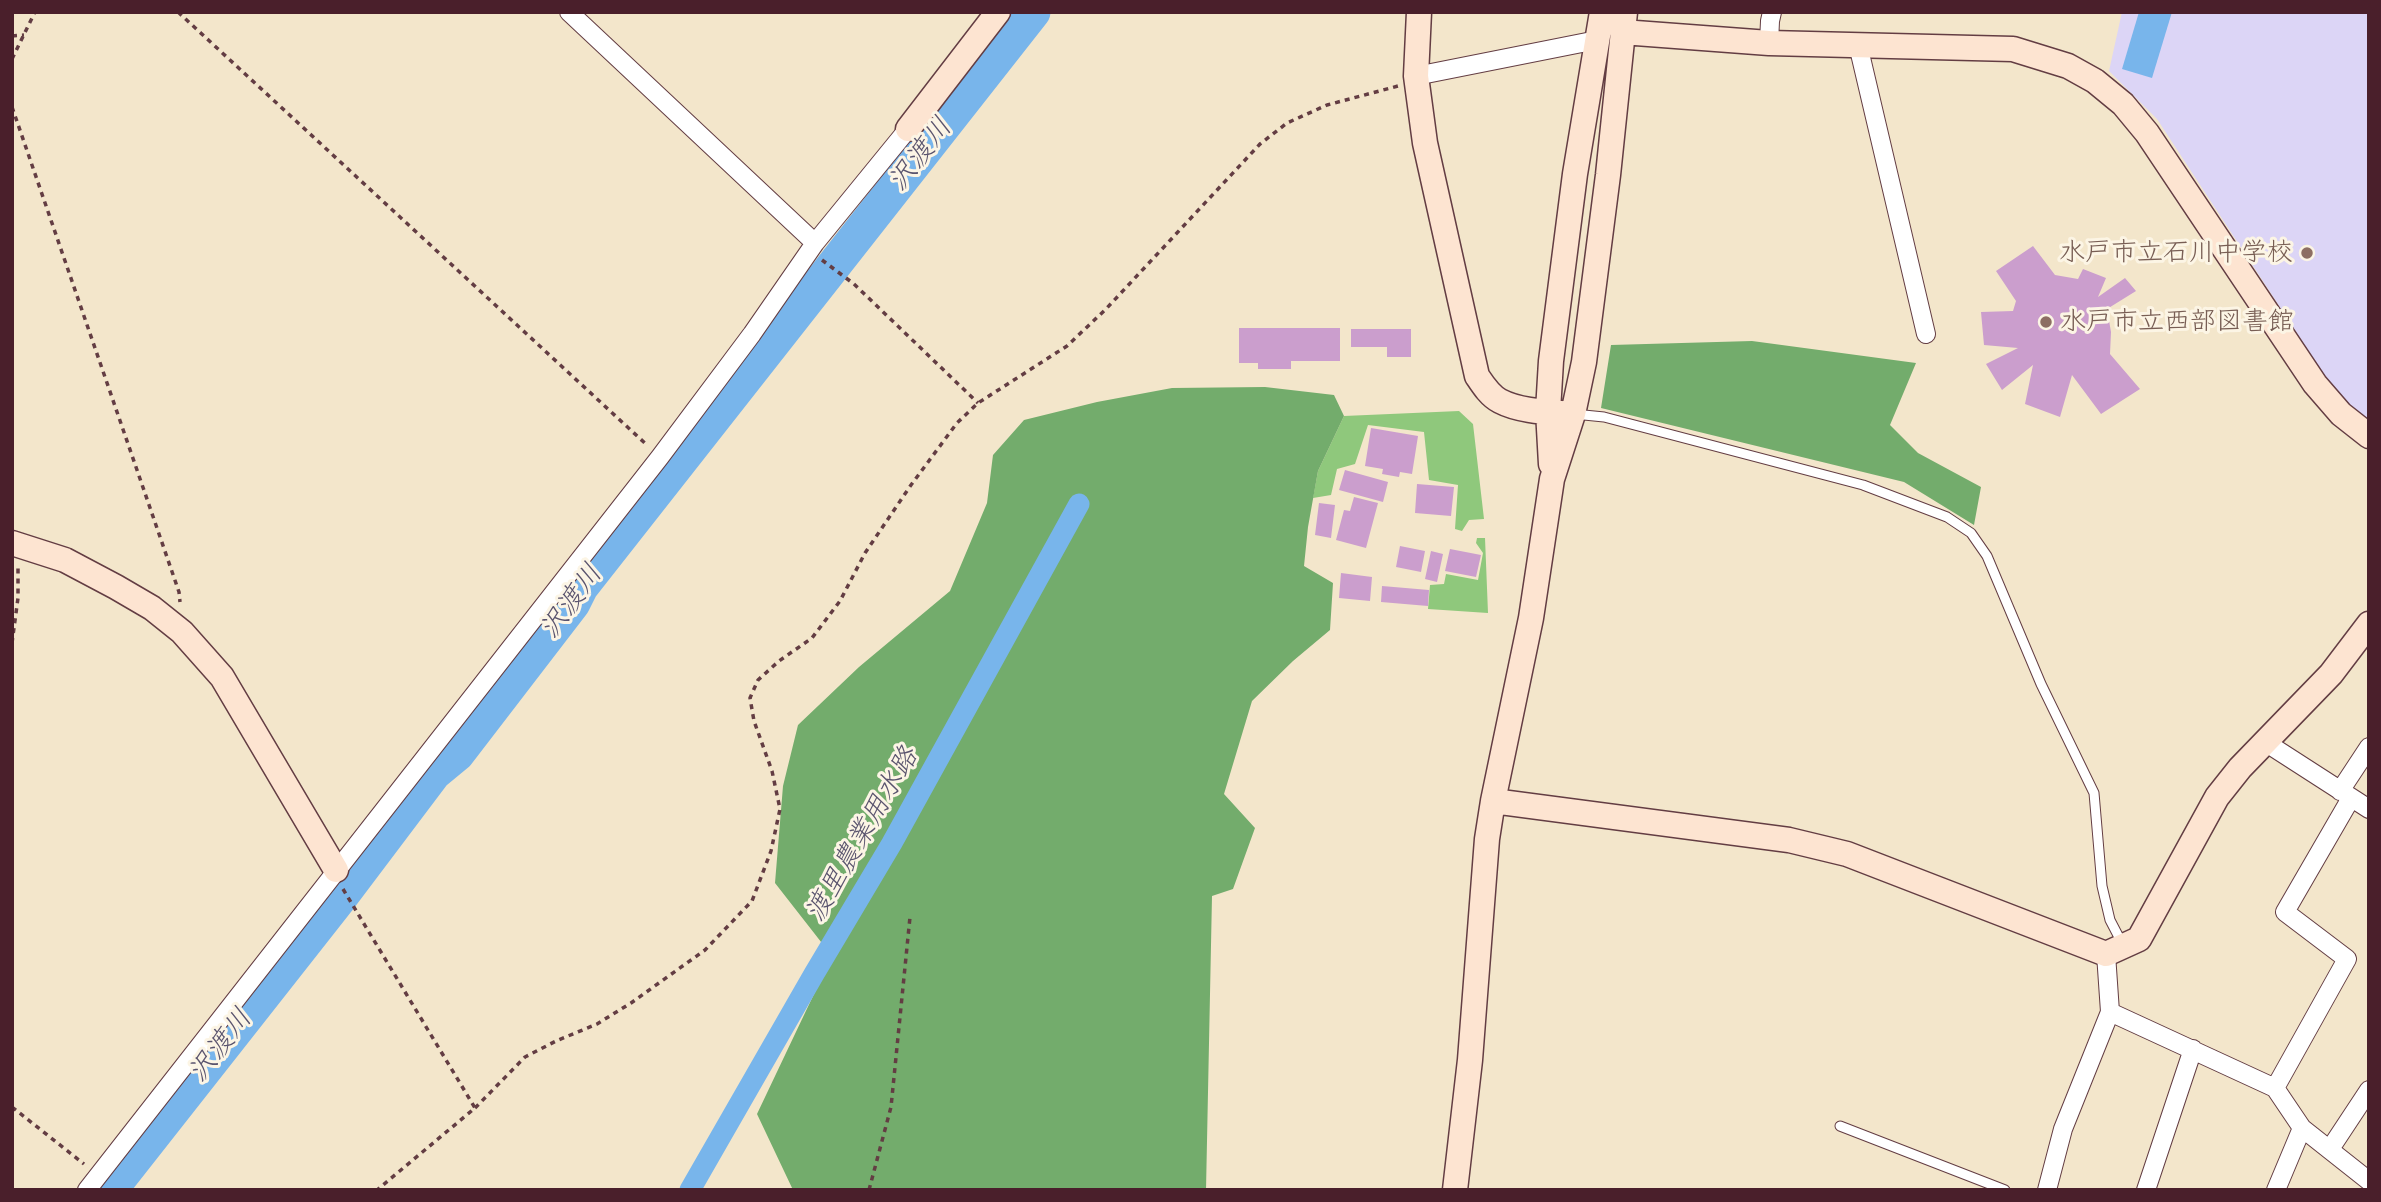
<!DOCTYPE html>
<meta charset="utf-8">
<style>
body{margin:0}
#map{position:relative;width:2381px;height:1202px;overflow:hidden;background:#f3e6cb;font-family:Sriracha,sans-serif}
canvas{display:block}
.frame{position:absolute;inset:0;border:14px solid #4a1f2b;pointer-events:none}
</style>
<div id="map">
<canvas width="2381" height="1202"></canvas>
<div class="frame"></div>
</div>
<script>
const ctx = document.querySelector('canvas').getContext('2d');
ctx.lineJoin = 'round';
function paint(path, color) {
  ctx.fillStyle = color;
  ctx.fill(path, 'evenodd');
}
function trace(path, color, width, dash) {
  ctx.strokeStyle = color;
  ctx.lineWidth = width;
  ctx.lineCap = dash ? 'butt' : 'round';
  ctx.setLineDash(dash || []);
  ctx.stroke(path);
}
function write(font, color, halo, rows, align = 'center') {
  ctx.font = font + ' Sriracha,"Klee One",sans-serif';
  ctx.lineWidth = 6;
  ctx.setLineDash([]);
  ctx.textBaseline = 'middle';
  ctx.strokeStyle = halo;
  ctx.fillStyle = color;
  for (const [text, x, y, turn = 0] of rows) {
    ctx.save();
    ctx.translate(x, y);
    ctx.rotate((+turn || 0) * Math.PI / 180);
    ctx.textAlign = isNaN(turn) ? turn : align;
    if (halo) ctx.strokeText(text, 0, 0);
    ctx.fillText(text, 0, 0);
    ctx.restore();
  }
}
paint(new Path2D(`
 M2122,12h247v412l-9,-6 -28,-31 -175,-268 -48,-48z`), '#dcd5f6');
paint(new Path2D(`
 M1459,411l14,13 11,95 -15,1 -7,11 -7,-2 3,-44 -29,-5 -5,-48 -56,-7 -13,39 -18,5 -6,26 -18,3 5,-27 26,-55z
 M1477,538h8l3,75 -60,-4 2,-24 14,-1 2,-10 32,6 5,-27 -7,-10z`), '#8fc87c');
paint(new Path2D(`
 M1752,341l164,22 -26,62 28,28 63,34 -7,38 -70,-43 -303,-74 10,-63z
 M1265,387l69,8 10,21 -26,55 -10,56 -4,39 29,17 -3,47 -37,31 -41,40 -28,93 31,34 -22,61 -21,7 -6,294h-413l-36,-76 75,-158 -57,-73 8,-97 15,-61 61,-58 91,-76 37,-88 6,-48 31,-35 73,-18 75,-14z`), '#73ac6c');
paint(new Path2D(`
 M2139,12h33l-20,66 -30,-9z`), '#78b5eb');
trace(new Path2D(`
 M690,1190l124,-216 78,-131 187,-339`), '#78b5eb', 21);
trace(new Path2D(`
 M110,1190l229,-291 95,-126 23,-19 116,-151 8,-16 452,-575`), '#78b5eb', 35);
paint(new Path2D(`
 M2033,246l22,29 23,4 5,-10 23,9 -8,19 27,-19 11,13 -29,18 4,23 -1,22 30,35 -39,25 -29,-39 -12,42 -35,-13 8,-39 -31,25 -16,-26 32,-16 -34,-3 -3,-33 32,-1 3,-10 -20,-30z
 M1239,328h101v33h-49v8h-33v-6h-19z
 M1351,329h60v28h-24v-10h-36z
 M1371,428l47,8 -6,38 -12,-2 -1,5 -17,-3 1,-5 -18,-3z
 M1345,470l43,12 -5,20 -44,-12z
 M1417,484l37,3 -3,29 -36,-3z
 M1354,497l24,6 -12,45 -30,-8 8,-30 6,1z
 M1319,503l16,2 -4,33 -16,-3z
 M1400,546l25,5 -4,21 -25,-5z
 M1450,549l31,6 -5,22 -31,-6z
 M1431,551l12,3 -6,28 -12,-3z
 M1341,573l31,4 -2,24 -31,-3z
 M1382,586l47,4 -1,16 -47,-4z`), '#cb9ecd');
const lane = new Path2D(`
 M1574,414l30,3 259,68 84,32 24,16 16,23 54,128 53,109 8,93 8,34 13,25
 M1840,1126l165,64`);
const street = new Path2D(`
 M569,12l246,231
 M1769,43l1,-22 2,-9
 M1858,45l68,289
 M1416,76l181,-36
 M2265,742l104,67
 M2340,791l29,-44
 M2110,1012l165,76 27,40 67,53
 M2275,1088l72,-129 -62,-47 66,-114
 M2330,1149l39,-59
 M87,1190l573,-733 92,-123 63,-91 93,-114
 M2047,1190l16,-61 47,-117 -4,-58
 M2146,1190l47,-141
 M2276,1190l26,-62`);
const secondary = new Path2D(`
 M1419,12l-3,64 9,67 52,233c6,9 13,20 23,25 21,11 50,11 73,13
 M1622,32l147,11 244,6 55,17 27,15 28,23 24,29 168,251 26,30 28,22
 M908,129l90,-117
 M1551,464l-3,-53 3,-50 24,-187 27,-162
 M12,543l53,17 51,27 36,21 30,24 40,45 114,193
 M1493,801l296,39 58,14 259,100 33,-15 78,-142 23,-29 91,-94 38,-50
 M1455,1190l15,-130 17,-221 6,-38 38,-183 21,-139 21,-65 11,-52 24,-187 17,-163`);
trace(lane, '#633d43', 11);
trace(street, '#633d43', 20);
trace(secondary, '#633d43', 27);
trace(new Path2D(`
 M178,12l470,434
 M12,36l12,-1
 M12,59l23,-47
 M12,107l167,485 1,10
 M822,260l32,24 124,119
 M12,643l6,-45v-31
 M343,889l132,219 -98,82
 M12,1107l72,57
 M475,1108l50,-51 31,-16 41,-17 34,-21 74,-53 47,-49 19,-50 9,-42 -8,-38 -18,-50 -4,-23 8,-18 21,-19 33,-23 28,-37 25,-48 46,-68 46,-62 21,-20 89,-57 39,-37 154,-165 27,-21 40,-18 71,-19
 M869,1190l22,-83 19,-190`), '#633d43', 3.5, [5, 5]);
trace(lane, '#fff', 9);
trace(street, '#fff', 18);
trace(secondary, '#fde4d1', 24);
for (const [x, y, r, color] of [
 [2307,253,7,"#8d6e63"],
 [2046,322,7,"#8d6e63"]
]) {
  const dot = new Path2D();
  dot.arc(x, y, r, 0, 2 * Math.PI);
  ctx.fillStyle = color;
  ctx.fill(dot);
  trace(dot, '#fcf5e5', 2.5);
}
write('26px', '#785e54', '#fcf5e5', [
 ["水戸市立石川中学校",2293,253],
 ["水戸市立西部図書館",2060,322,"left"]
], 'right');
write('italic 28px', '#5a546e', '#fcf5e5', [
 ["沢渡川",921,155,-52],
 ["沢渡川",572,602,-54],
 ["渡里農業用水路",863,835,-60],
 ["沢渡川",221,1046,-52]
]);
</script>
